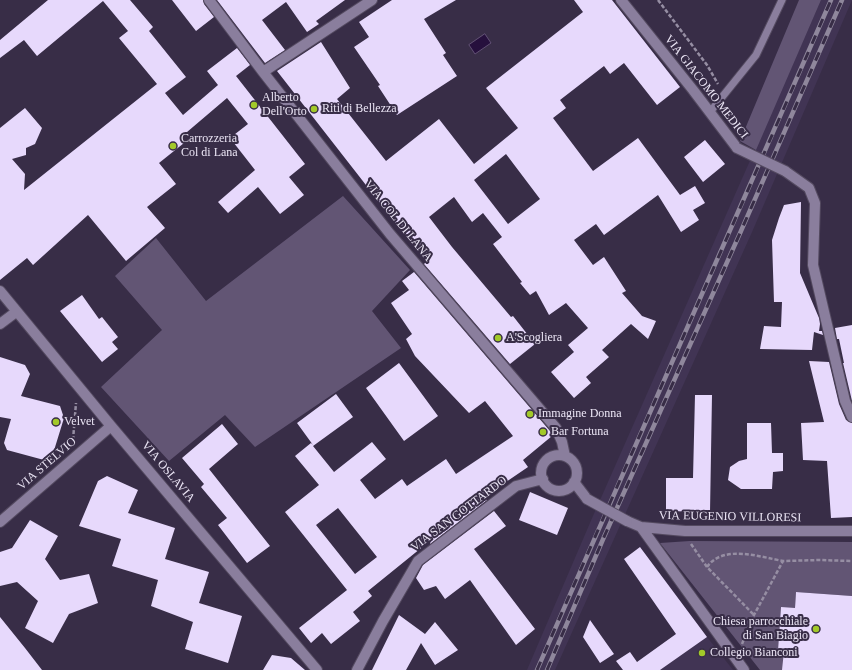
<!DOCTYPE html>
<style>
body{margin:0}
canvas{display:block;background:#382d47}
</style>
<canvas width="852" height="670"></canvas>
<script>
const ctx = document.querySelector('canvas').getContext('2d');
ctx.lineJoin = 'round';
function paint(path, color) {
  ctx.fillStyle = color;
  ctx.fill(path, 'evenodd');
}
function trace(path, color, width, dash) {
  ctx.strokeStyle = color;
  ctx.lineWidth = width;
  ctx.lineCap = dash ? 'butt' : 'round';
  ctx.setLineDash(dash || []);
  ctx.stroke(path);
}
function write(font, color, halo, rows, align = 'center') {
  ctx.font = font + ' "Times New Roman",serif';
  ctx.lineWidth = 4;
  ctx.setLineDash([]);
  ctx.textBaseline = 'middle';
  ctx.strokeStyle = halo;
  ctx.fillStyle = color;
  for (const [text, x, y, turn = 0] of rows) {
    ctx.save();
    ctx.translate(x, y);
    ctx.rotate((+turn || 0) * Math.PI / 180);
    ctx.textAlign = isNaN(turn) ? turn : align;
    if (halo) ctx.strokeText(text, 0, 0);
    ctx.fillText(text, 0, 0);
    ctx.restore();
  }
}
paint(new Path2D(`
 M821,0h31l-100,232 -197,438h-28l66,-154z
 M707,637l26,33h-73z`), '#413454');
paint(new Path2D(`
 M799,0h22l-65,150 -16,-9z
 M343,196l67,74 -38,41 29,37 -146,99 -30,-32 -56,46 -68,-74 61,-57 -47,-54 41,-38 50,63z
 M690,541l162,1v54l-56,-4 -1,16h-14l-3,42 13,1 -9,19h-22l-100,-127z`), '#625574');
const water = new Path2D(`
 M485,34l6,9 -16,11 -6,-9z`);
paint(water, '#26103d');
trace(water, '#615074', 1);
paint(new Path2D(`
 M48,0h82l23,27 -4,4 37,46 -21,16 18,22 35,-30 -11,-14 30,-23 13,17 -14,11 69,88 -16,13 15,18 -24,19 -22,-27 -30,26 -10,-11 37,-32 -25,-32 18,-14 -21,-26 -47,40 4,5 -25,20 17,21 -29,23 18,21 -39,33 -38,-46 -55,50 -6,-7 -27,22v-152l25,-20 17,20 -7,16 -9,4v7l-14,4 13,15 -1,16 133,-106 -38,-46 9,-7 -25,-30 -66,55 -13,-16 -24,18v-18z
 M172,0h31l1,4 10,13 -18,14z
 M217,0h128l-29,21 3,3 -12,8 -21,-30 -24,18 23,30 -20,13z
 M392,0h64l-32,19 22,34 -3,2 14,21 -60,39 -19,-29 2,-1 -26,-38 15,-10 -10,-15z
 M574,0h38l68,87 -23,18 -33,-42 -14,11 -6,-8 -44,34 6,8 -13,10 40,53 45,-33 42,57 15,-9 10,17 -12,7 6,10 -18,12 -23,-37 -54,40 -8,-11 -22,16 19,25 11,-8 22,34 -4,2 20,23 14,5 -8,18 -17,-15 -29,26 7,7 -23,20 5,6 -17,15 -23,-26 23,-20 -6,-7 20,-17 -22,-25 -17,12 -13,-24 -6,4 -10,-12 2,-1 -29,-38 9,-7 -19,-24 -11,9 -18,-25 -25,20 23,30 59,70 2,-1 22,28 -25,20 -86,-100 2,-2 -149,-191 44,-29 29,46 -13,11 49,62 53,-42 35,45 44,-36 -32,-40 97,-76zM506,154l34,45 -32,25 -34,-44z
 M705,140l20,24 -22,18 -19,-25z
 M801,202l-1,71 19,45 1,6 -1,7h3l1,4 -9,-3 -2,18 -52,-1 4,-23 17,1 1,-25h-8l-2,-62 7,-22 5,-13z
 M414,272l136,159 2,5 -29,24 5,7 -44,30 3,3 -57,44 1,-4 -63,51 4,5 -19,16 7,9 -29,23 -9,-11 -11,10 -12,-15 48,-38 -62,-78 34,-27 -24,-29 16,-13 2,2 -16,-22 39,-29 17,23 -40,29 21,26 38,-30 14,17 -26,21 15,19 27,-20 5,7 39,-27 10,15 57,-38 -28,-35 -16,12 -54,-57 -9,-17 6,-5 -21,-31 18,-13 -7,-9zM338,508l39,49 -22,17 -39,-49z
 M82,295l17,24 3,-2 16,20 -6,5 6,7 -16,13 -42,-51z
 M852,325v76l-9,-38h1l-5,-24h-2l-2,-11z
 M0,357l25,8 5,9 -9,22 39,10 4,12 -12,39 -8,3 -37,-10 -3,-7 7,-24 -11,-2z
 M809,361l20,1 10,42 7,16 6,3v94l-21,1 -4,-57 -24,-1 -2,-37 23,-1z
 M399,363l39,53 -34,25 -38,-53z
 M695,395h17l-2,117 -44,-1v-33h27z
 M747,423h24l1,30h11v18l-10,1 -1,17h-31l-13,-9 2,-13 9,-6 8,-2z
 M222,424l16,20 -29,25 61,77 -23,17 -29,-38 9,-7 -26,-31 3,-3 -22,-26z
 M107,476l31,14 -10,23 47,15 -10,31 44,13 -10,31 43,13 -14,47 -43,-14 8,-27 -42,-16 7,-26 -46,-14 9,-27 -42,-13 19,-45z
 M530,492l38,16 -11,27 -38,-15z
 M494,511l12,15 -32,23 61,80 -19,16 -46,-65 -25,19 -9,-13 -12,4 -8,-12 7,-13z
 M30,520l28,16 -13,23 15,21 29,-6 9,29 -29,11 -16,29 -28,-15 13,-27 -21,-19 -17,4v-34l12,-4z
 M640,547l67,90 -47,33h-37l-7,-9 14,-9 7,10 39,-28 -52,-75z
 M796,592l56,4v74h-70l2,-19 -6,-1 3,-43 14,1z
 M399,615l26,19 10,-12 23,28 -23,15 -14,-22 -15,27h-34z
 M0,617l25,31 17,22h-42z
 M590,620l24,34 -14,9 -17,-26z
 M272,655l19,3 14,12h-42z`), '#e7d9fc');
const service = new Path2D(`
 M710,112l46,-57 26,-55`);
const minor = new Path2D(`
 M209,0l54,72 127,162 166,194 6,14 3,14
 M621,0l72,90 44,58
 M263,72l109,-72
 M785,171l24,17 6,15 -2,62 32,136 7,16
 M0,291l111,135 206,244
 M0,324l16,-12
 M541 473a18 18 0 1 1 36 0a18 18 0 1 1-36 0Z
 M574,482l13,17
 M627,521l14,6 44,4h167
 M0,522l111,-96
 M641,527l103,143
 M357,670l26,-49 35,-60 98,-75 27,-7`);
trace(service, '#544a60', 9);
trace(minor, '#544a60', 12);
trace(new Path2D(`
 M658,0l49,65 11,19
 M73,440l3,-37
 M691,544l16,23 47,48
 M707,567c16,-23 53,-10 76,-6
 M742,644l12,-29 29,-54 37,-1 32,1`), '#968ea3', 2.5, [4, 2]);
trace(service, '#8a7e9d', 7);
trace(minor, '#8a7e9d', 10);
const rail = new Path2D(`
 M537,670c97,-224 197,-446 294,-670
 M547,670l57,-133 137,-306 101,-231`);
trace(rail, '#8f879c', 4.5);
trace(rail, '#382d47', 3, [9]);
const minorBridge = new Path2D(`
 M737,148l48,23
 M587,499l40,22`);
trace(minorBridge, '#544a60', 12, []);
trace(minorBridge, '#8a7e9d', 10);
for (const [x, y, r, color] of [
 [254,105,4,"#a2c929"],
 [314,109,4,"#a2c929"],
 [173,146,4,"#a2c929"],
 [498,338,4,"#a2c929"],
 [530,414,4,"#a2c929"],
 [56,422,4,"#a2c929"],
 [543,432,4,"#a2c929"],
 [816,629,4,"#a2c929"],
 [702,653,4,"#a2c929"]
]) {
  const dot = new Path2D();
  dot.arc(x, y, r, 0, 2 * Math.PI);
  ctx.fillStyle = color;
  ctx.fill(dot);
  trace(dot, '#382d47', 1.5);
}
write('12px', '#ebe5f5', '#382d47', [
 ["VIA GIACOMO MEDICI",706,87,52],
 ["VIA COL DI LANA",398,221,51],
 ["VIA STELVIO",47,464,-41],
 ["VIA OSLAVIA",168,472,50],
 ["VIA SAN GOTTARDO",459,514,-37],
 ["VIA EUGENIO VILLORESI",730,517,1]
]);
write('12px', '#ebe5f5', '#382d47', [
 ["Alberto",262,98],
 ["Dell'Orto",262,112],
 ["Riti di Bellezza",322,109],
 ["Carrozzeria",181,139],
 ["Col di Lana",181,153],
 ["A'Scogliera",506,338],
 ["Immagine Donna",538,414],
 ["Velvet",64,422],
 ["Bar Fortuna",551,432],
 ["Chiesa parrocchiale",808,622,"right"],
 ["di San Biagio",808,636,"right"],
 ["Collegio Bianconi",710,653]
], 'left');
</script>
